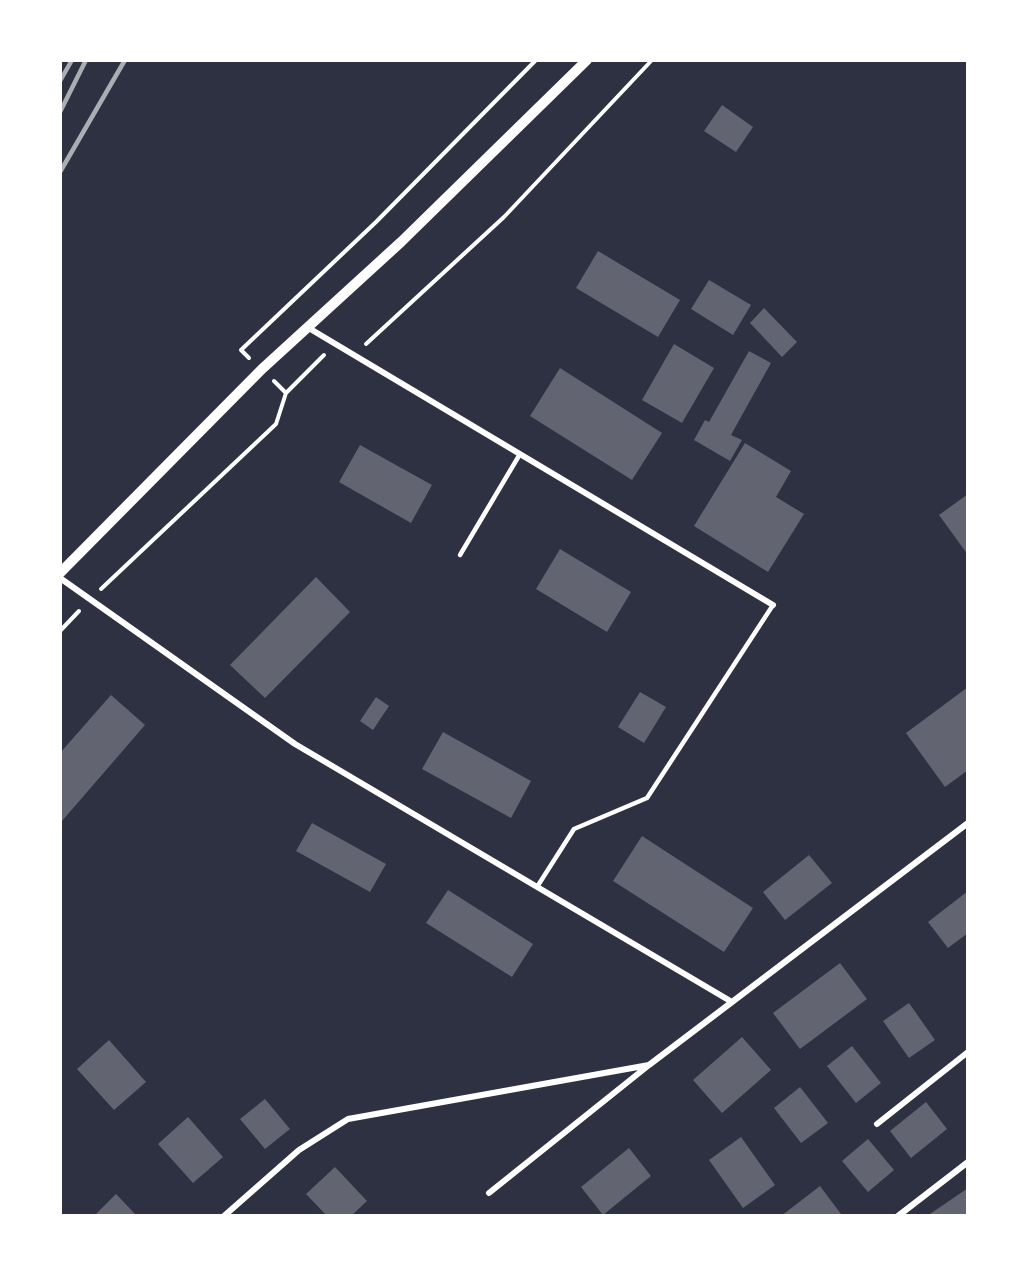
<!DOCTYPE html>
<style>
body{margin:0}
#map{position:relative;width:1028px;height:1276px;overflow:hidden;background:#2d3142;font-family:Manrope,sans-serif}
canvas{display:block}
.frame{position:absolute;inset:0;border:62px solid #fff;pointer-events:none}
</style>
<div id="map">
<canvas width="1028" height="1276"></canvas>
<div class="frame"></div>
</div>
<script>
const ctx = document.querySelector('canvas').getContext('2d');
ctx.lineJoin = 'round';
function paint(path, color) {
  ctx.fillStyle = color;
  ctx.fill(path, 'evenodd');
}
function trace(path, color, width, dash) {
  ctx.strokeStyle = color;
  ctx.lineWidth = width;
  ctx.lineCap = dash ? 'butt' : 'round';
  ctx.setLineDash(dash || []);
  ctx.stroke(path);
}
paint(new Path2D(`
 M722,105l31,22 -17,25 -32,-21z
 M598,251l82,49 -22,37 -82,-49z
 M709,280l42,25 -18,30 -42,-26z
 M764,308l33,34 -15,15 -32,-34z
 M674,344l40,24 -32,55 -40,-23z
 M749,351l22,12 -40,72 11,5 -12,21 -36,-21 11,-20 4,2z
 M560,368l102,65 -30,47 -102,-64z
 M745,443l46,28 -15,26 28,17 -36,58 -74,-46z
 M360,445l72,40 -21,38 -72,-41z
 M968,494v61l-29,-40z
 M560,549l71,43 -24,40 -71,-43z
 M316,577l34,35 -85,86 -35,-33z
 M968,687v83l-23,17 -39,-54z
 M640,692l26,15 -22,36 -26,-16z
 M111,695l34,30 -83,96 -2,-2v-66z
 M376,697l13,9 -16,24 -13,-9z
 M443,732l88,49 -20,37 -89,-49z
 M312,823l74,41 -16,28 -74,-41z
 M642,836l111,72 -29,44 -111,-71z
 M809,855l23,28 -47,37 -22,-28z
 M448,890l85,54 -21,33 -86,-54z
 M968,891v42l-20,15 -20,-26z
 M840,963l27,36 -67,50 -27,-36z
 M909,1003l26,37 -26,18 -26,-37z
 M742,1037l29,33 -49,43 -29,-33z
 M109,1040l37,42 -32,28 -37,-41z
 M852,1046l29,37 -25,20 -29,-37z
 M800,1087l28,36 -27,20 -27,-35z
 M265,1099l25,30 -25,20 -25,-30z
 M926,1102l21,27 -36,29 -21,-27z
 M188,1117l35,40 -30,26 -35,-39z
 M741,1137l34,48 -32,23 -34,-48z
 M868,1139l26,31 -26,22 -26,-31z
 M629,1148l22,28 -48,39 -22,-28z
 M335,1167l32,34 -16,15h-24l-21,-22z
 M820,1186l21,28 -3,2h-57z
 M968,1188v28h-41z
 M116,1194l21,22h-43z`), '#626471');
trace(new Path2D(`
 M366,344l138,-127 148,-157
 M249,358l-8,-8 135,-128 160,-162
 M274,381l12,12 38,-38
 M101,589l175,-165 10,-31
 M60,631l19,-20`), '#fff', 4);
trace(new Path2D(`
 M460,555l60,-101
 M537,887l37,-58 73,-31 126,-193`), '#fff', 4.5);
trace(new Path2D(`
 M307,327l466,278
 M60,578l235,166 437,258
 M877,1124l91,-72
 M489,1193l160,-128
 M224,1216l75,-66 49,-31 301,-54 319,-242
 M898,1216l70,-54`), '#fff', 6);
trace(new Path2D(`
 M60,573l202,-204 139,-127 186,-182`), '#fff', 10);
trace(new Path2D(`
 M60,81l12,-21
 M60,112l26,-52
 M60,172l65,-112`), '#abadb3', 4.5);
</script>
